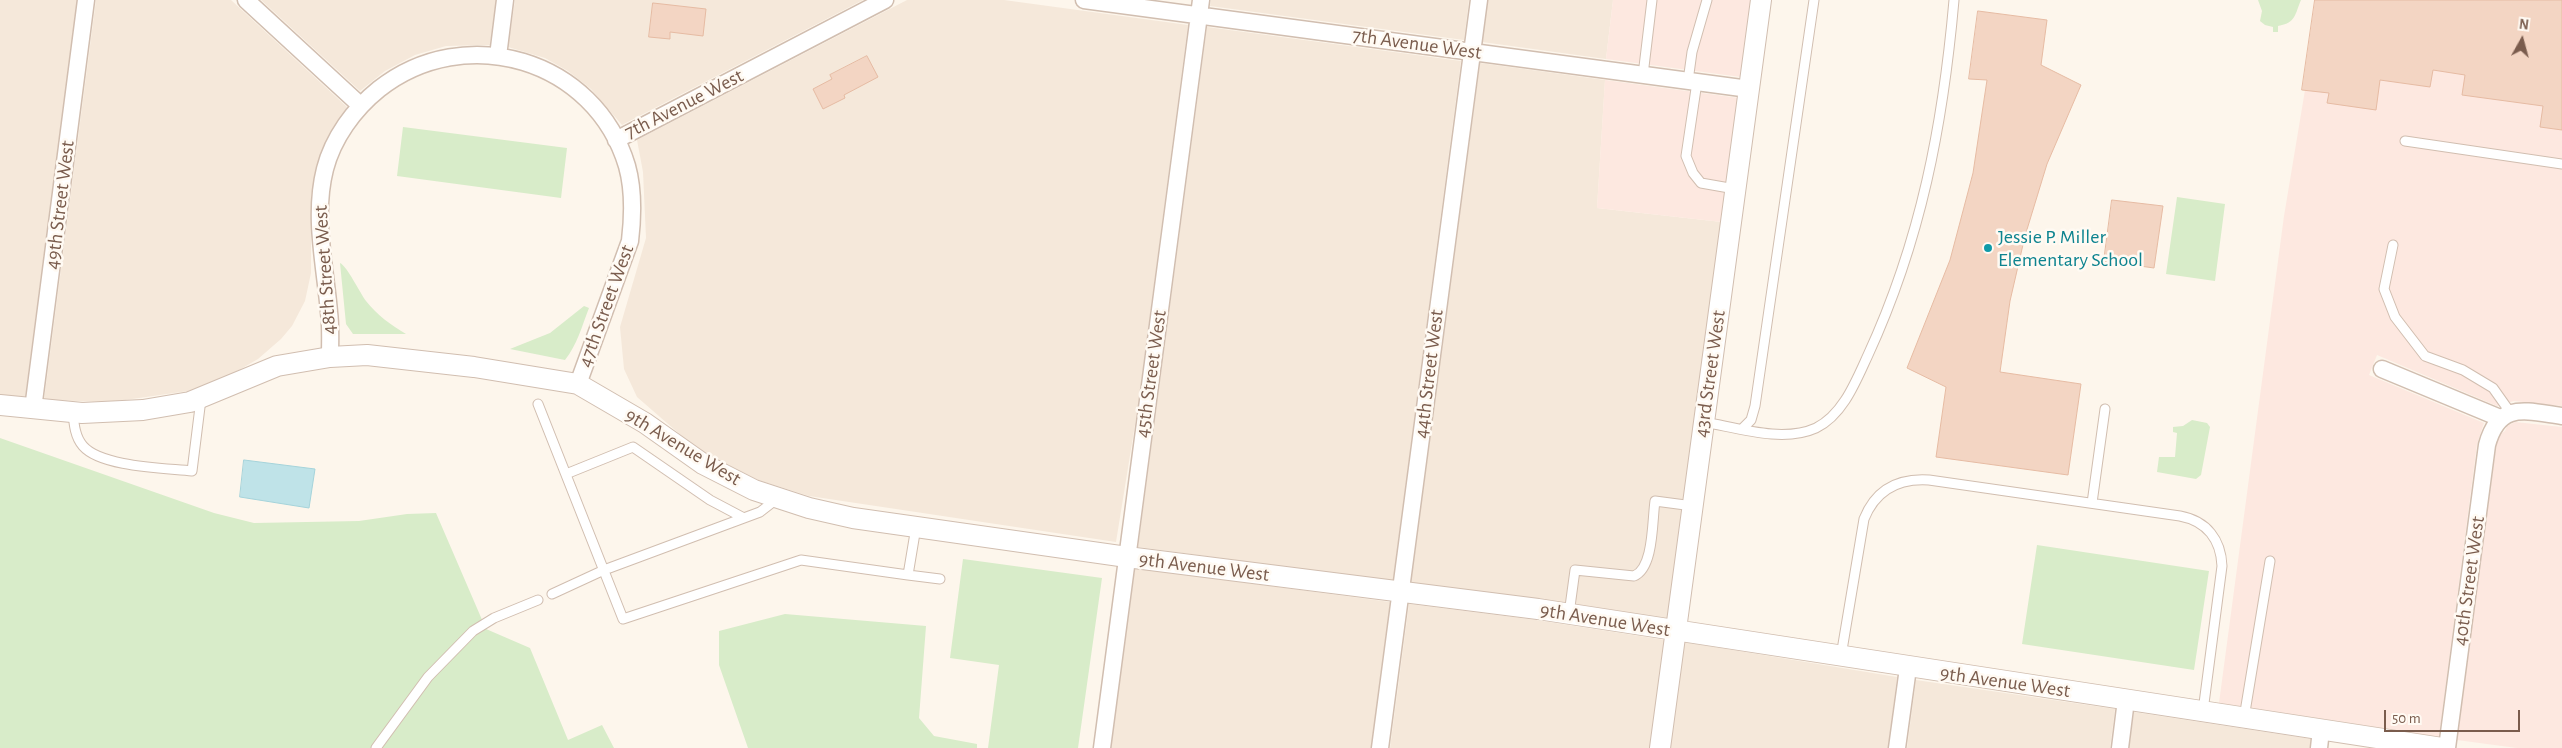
<!DOCTYPE html>
<style>
body{margin:0}
#map{position:relative;width:2562px;height:748px;overflow:hidden;background:#fdf6ec;font-family:"Alegreya Sans",sans-serif}
canvas{display:block}
.north{position:absolute;left:2497px;top:15px;width:50px;height:50px;-webkit-text-stroke:4px #fffaf3;paint-order:stroke;rotate:7deg;font-size:14px;font-weight:700;line-height:20px;text-align:center;color:#7a5c4d}
.north::after{content:'';display:block;margin:auto;width:18px;height:22px;background:#7a5c4d;clip-path:polygon(50% 0,100% 100%,50% 72%,0 100%)}
.scale{position:absolute;left:2384px;top:710px;width:136px;height:22px;box-sizing:border-box;border:2px solid #7a5c4d;border-top:0;padding-left:6px;font-size:15px;line-height:18px;white-space:nowrap;color:#7a5c4d;-webkit-text-stroke:4px #fffaf3;paint-order:stroke}
</style>
<div id="map">
<canvas width="2562" height="748"></canvas>
<div class="north">N</div>
<div class="scale">50 m</div>
</div>
<script>
const ctx = document.querySelector('canvas').getContext('2d');
ctx.lineJoin = 'round';
function paint(path, color) {
  ctx.fillStyle = color;
  ctx.fill(path, 'evenodd');
}
function trace(path, color, width, dash) {
  ctx.strokeStyle = color;
  ctx.lineWidth = width;
  ctx.lineCap = dash ? 'butt' : 'round';
  ctx.setLineDash(dash || []);
  ctx.stroke(path);
}
function write(font, color, halo, rows, align = 'center') {
  ctx.font = font + ' "Alegreya Sans",sans-serif';
  ctx.lineWidth = 5;
  ctx.setLineDash([]);
  ctx.textBaseline = 'middle';
  ctx.strokeStyle = halo;
  ctx.fillStyle = color;
  for (const [text, x, y, turn = 0] of rows) {
    ctx.save();
    ctx.translate(x, y);
    ctx.rotate((+turn || 0) * Math.PI / 180);
    ctx.textAlign = isNaN(turn) ? turn : align;
    if (halo) ctx.strokeText(text, 0, 0);
    ctx.fillText(text, 0, 0);
    ctx.restore();
  }
}
paint(new Path2D(`
 M0,0h77l-52,398 -25,-3z
 M96,0h135l116,107 -21,34 -10,26 -5,30v76l-6,28 -13,25 -11,13 -23,20 -31,18 -39,14 -77,11 -67,-2z
 M261,0h235l-6,45 -44,1 -31,9 -30,16 -25,20z
 M515,0h348l-241,125 -31,-36 -23,-18 -23,-13 -37,-11z
 M907,0h97l184,25 -50,381 -22,136 -307,-46 -51,-16 -50,-25 -25,-18 -46,-40 -13,-28 -4,-42 26,-89 -3,-66 -6,-32z
 M1211,0h258l-5,40 -254,-34z
 M1488,0h125l-7,59 -124,-17z
 M1207,27l254,34 -68,520 -255,-34z
 M1480,63l125,17 -8,128 125,14 -54,397 -129,-20 -128,-16z
 M1135,568l255,34 -19,146h-260z
 M1409,604l127,16 129,20 -14,108h-261z
 M1684,642l213,35 -9,71h-218z
 M1916,680l199,29 -5,39h-203z
 M2134,712l177,27 -1,9h-181z`), '#f5e8da');
paint(new Path2D(`
 M1613,0h139l-11,77 -135,-18z
 M2320,0h242v406l-48,-5 -17,5 -120,-51 -8,20 115,48 -7,21 -38,293 -220,-34 65,-487z
 M1605,80l134,18 -17,124 -125,-14z
 M2515,422l47,5v321h-45l-60,-8 39,-293 3,-12 6,-4 2,-5z`), '#fde8e0');
paint(new Path2D(`
 M2258,0h43c-6,14 -5,23 -23,26v6h-5v-5l-8,-2 -5,-4 2,-10z
 M403,127l164,21 -6,50 -164,-22z
 M2177,197l48,7 -10,77 -49,-7z
 M340,263c7,3 20,30 26,38 11,14 25,24 40,33h-53l-7,-10z
 M584,306l5,2c-7,18 -12,37 -24,52l-55,-11 40,-16z
 M2192,420l15,3 3,4 -9,48 -5,4 -39,-7 2,-15h16l2,-24 -4,-1v-5l10,-1z
 M0,438l214,75 40,10 105,-2 48,-7 29,-1 50,116 44,19 38,92 34,-15 12,23h-614z
 M2037,545l172,26 -15,99 -172,-26z
 M963,559l139,19 -24,170h-90l11,-83 -49,-7z
 M785,614l141,12 -7,92 15,18 43,8v4h-229l-29,-83v-34z`), '#d8ecc9');
const water = new Path2D(`
 M244,460l71,9 -6,39 -69,-11z`);
paint(water, '#bfe3e8');
trace(water, '#a5d3da', 1);
const building = new Path2D(`
 M2315,0h247v130l-22,-3 3,-21 -81,-11 3,-20 -32,-5 -3,17 -50,-7 -4,30 -49,-7 2,-10 -27,-3z
 M653,3l53,6 -3,27 -33,-4v7l-21,-2z
 M1978,11l69,9 -6,45 40,20 -34,79 -22,72 -15,65 -10,71 81,12 -13,91 -132,-18 10,-70 -39,-19 43,-108 23,-87 14,-93 -18,-1z
 M867,56l11,21 -34,18 1,3 -22,11 -10,-20 19,-10 -2,-4z
 M2112,200l51,6 -9,62 -50,-7z`);
paint(building, '#f3d5c3');
trace(building, '#e6bba3', 1);
const service = new Path2D(`
 M1643,75l9,-75
 M1688,81l4,-29 15,-52
 M1697,82l-11,74 7,17 8,10 34,6
 M2405,141l157,23
 M2393,245l-9,44 11,28 30,39 38,14 30,18 17,24
 M538,404l85,215 178,-59 107,15 8,-48
 M73,413c1,11 2,24 10,33 18,21 82,22 109,25l9,-72
 M1704,422c34,6 79,21 112,6 27,-13 40,-47 52,-73 53,-115 75,-230 86,-355
 M1742,429l9,-9 4,-14 59,-406
 M566,474l67,-27 77,53 34,18
 M2092,503l13,-94
 M908,575l32,4
 M552,594l52,-24 156,-58 18,-14
 M1569,614l6,-44 59,6c20,-8 18,-55 21,-75l38,5
 M1841,656l23,-137c12,-30 35,-41 65,-39l251,36c27,5 41,24 42,50l-19,145
 M2244,718l26,-157
 M376,748l52,-71 45,-46 21,-13 44,-18`);
const minor = new Path2D(`
 M246,0l114,105
 M1084,0l665,89
 M498,56l7,-56
 M616,140l269,-140
 M330,357c0,-15 1,-30 -1,-45 -4,-47 -16,-96 -4,-143 8,-31 29,-60 54,-80 86,-68 216,-30 248,77 7,25 6,50 3,75l-52,143
 M2382,369l118,49
 M33,409l53,-409
 M1102,748l99,-748
 M1380,748l99,-748
 M1897,748l11,-80
 M2120,748l6,-48
 M2319,748l2,-18
 M2447,748l40,-303c12,-44 38,-34 75,-29`);
const tertiary = new Path2D(`
 M0,405l82,8 61,-3 47,-8 87,-36 53,-9 37,-2 107,12 104,17 67,39 58,41 51,26 55,18 44,10 274,39 411,52 904,139
 M1660,748l101,-748`);
trace(service, '#d1beb0', 11);
trace(minor, '#d1beb0', 19);
trace(tertiary, '#d1beb0', 22);
trace(service, '#fff', 9);
trace(minor, '#fff', 16);
trace(tertiary, '#fff', 20);
for (const [x, y, r, color] of [
 [1988,248,5,"#0f9aa8"]
]) {
  const dot = new Path2D();
  dot.arc(x, y, r, 0, 2 * Math.PI);
  ctx.fillStyle = color;
  ctx.fill(dot);
  trace(dot, '#fffaf3', 2);
}
write('20px', '#7a5c4d', '#fffaf3', [
 ["7th Avenue West",1417,44,8],
 ["7th Avenue West",684,104,-27],
 ["49th Street West",60,205,-83],
 ["48th Street West",325,270,-94],
 ["47th Street West",606,306,-70],
 ["45th Street West",1151,374,-82],
 ["44th Street West",1429,374,-83],
 ["43rd Street West",1710,374,-82],
 ["9th Avenue West",683,447,31],
 ["9th Avenue West",1204,567,7],
 ["40th Street West",2469,581,-82],
 ["9th Avenue West",1605,620,9],
 ["9th Avenue West",2005,682,8]
]);
write('20px', '#0d838f', '#fffaf3', [
 ["Jessie P. Miller",1998,237],
 ["Elementary School",1998,260]
], 'left');
</script>
